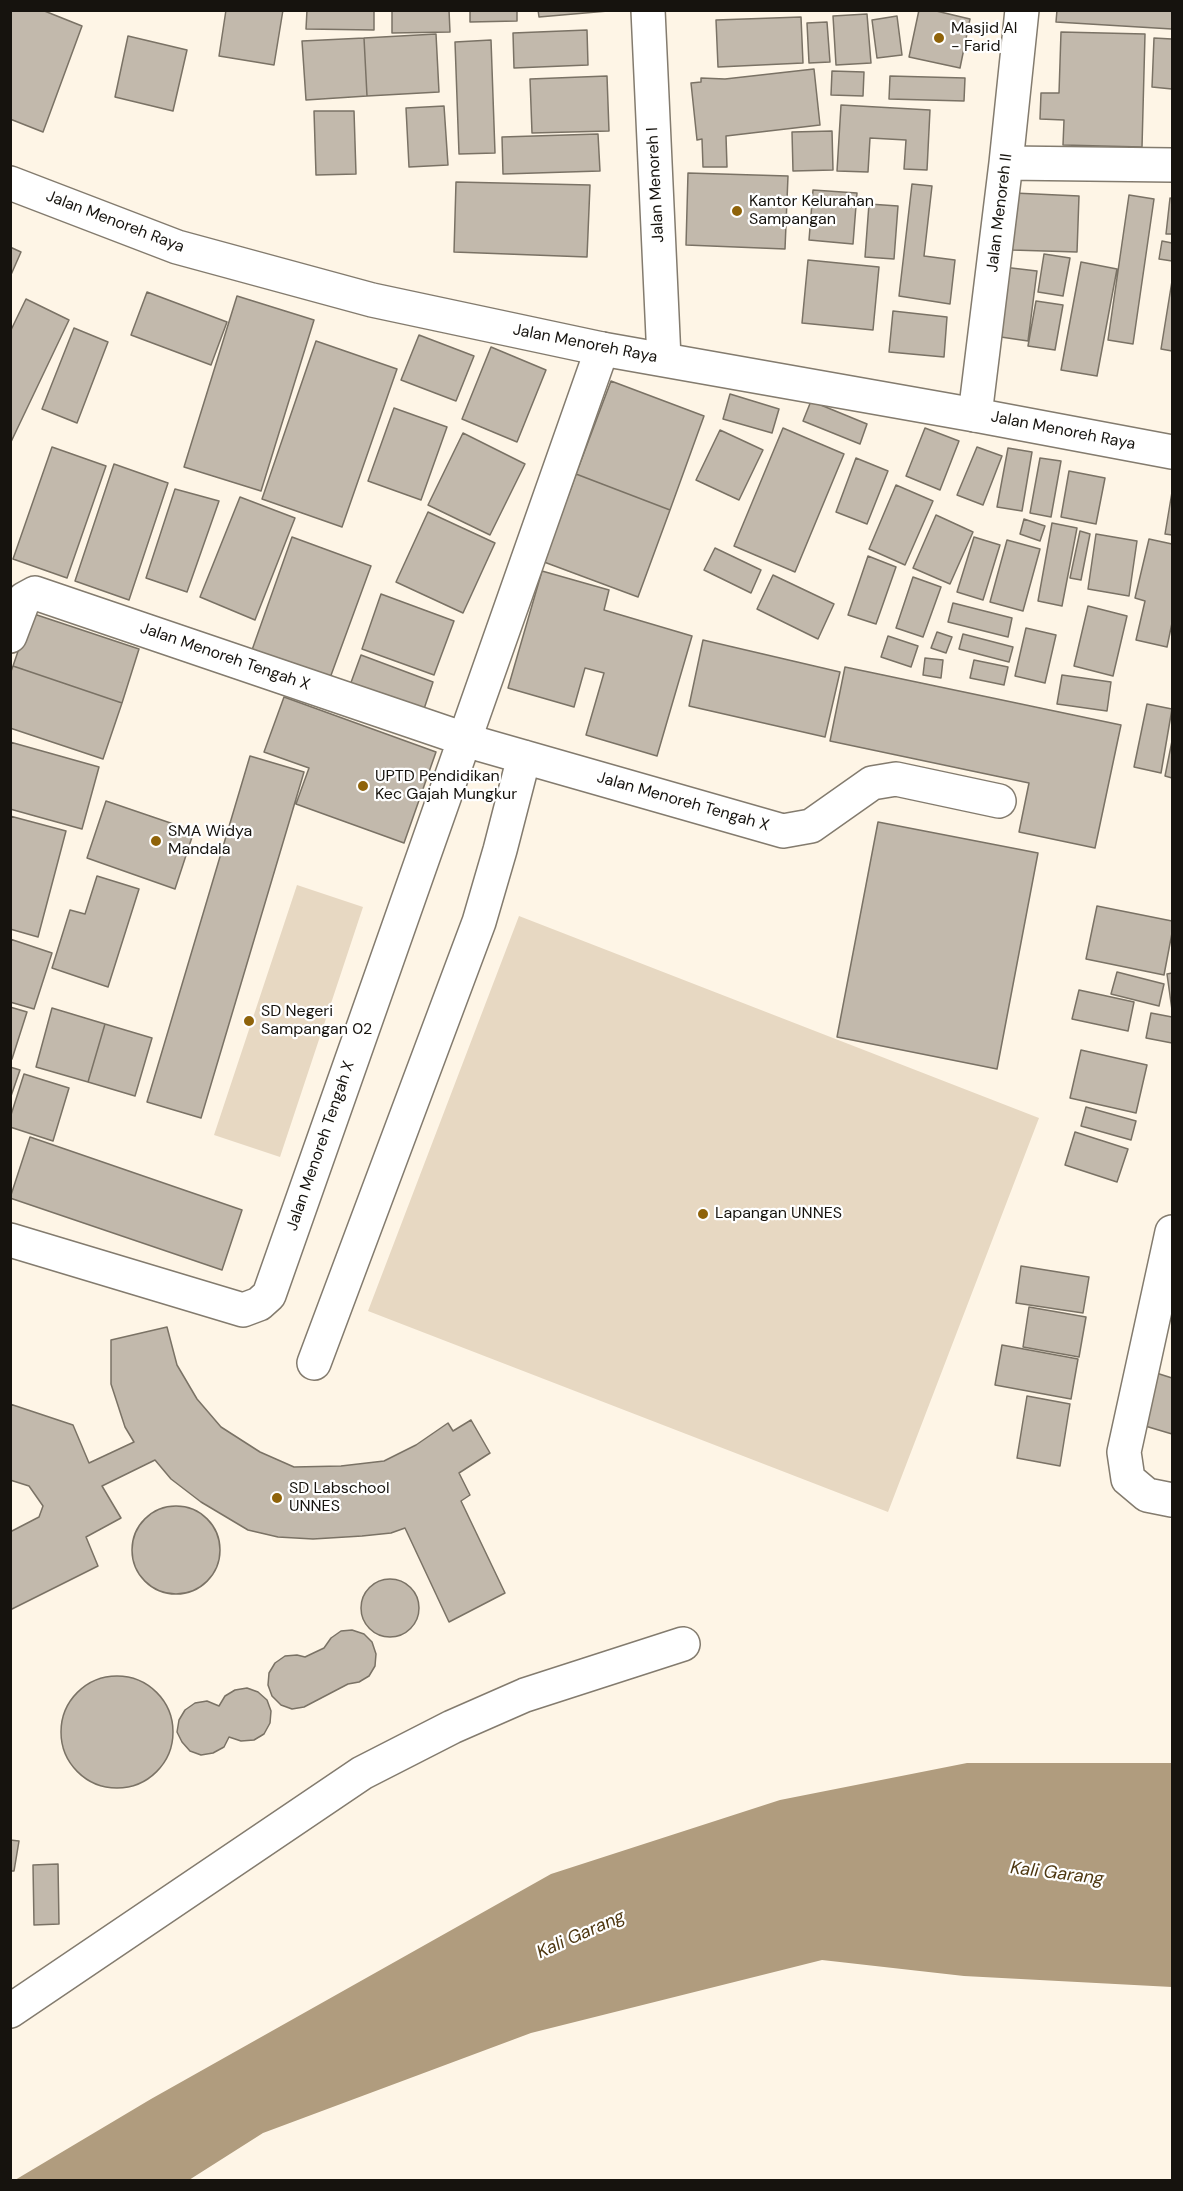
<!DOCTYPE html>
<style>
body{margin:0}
#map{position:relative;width:1183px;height:2191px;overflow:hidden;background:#fef5e6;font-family:"DM Sans",sans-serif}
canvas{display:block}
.frame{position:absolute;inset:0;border:12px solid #16130e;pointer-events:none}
</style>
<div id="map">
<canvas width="1183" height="2191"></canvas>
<div class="frame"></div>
</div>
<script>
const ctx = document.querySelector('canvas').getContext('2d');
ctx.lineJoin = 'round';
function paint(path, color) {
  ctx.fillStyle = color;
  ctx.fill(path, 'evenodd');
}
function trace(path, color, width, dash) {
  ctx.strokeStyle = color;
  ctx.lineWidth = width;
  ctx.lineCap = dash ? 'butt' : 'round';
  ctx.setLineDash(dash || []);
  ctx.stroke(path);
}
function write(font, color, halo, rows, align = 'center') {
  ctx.font = font + ' "DM Sans",sans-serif';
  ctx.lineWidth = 4.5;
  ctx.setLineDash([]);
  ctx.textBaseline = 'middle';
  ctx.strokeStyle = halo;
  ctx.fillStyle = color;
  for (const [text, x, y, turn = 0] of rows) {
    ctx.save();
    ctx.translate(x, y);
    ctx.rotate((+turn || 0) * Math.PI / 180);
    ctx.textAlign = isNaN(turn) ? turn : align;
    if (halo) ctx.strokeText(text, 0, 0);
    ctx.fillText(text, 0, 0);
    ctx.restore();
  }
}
paint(new Path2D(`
 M297,885l66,22 -83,250 -66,-22z
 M519,916l520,202 -151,394 -520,-201z`), '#e7d8c2');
paint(new Path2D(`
 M967,1763h205v224l-208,-11 -142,-16 -291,73 -268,100 -74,47h-174l136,-81 400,-225 229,-74z`), '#b09c7e');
const building = new Path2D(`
 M10,10h32l40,16 -39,106 -33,-13z
 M226,10h57l-9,55 -55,-9z
 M307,10h67v20l-68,-1z
 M392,10h57l1,22 -58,1z
 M470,10h47v11l-47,1z
 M538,10h70v1l-69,6z
 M919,10h13l38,9 -10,49 -51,-11z
 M1057,10h115v19l-116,-7z
 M867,14l4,49 -35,2 -3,-49z
 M897,16l5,39 -25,3 -5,-38z
 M801,17l2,46 -85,4 -2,-47z
 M827,22l3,40 -21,1 -2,-40z
 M587,30l1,35 -74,3 -1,-35z
 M1061,32l84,2 -3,113 -79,-2 1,-25 -24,-1 1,-26h18z
 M436,34l3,58 -72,4 -3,-58z
 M128,36l59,14 -14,61 -58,-14z
 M364,38l3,58 -61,4 -4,-59z
 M1154,38l18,1v50l-20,-2z
 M491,40l4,113 -36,1 -4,-112z
 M814,69l6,56 -94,11 1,31h-24l-1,-28 -5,1 -6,-57 10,-1v-4l24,1z
 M832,71l32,1 -1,24 -32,-1z
 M607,76l2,55 -77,2 -2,-54z
 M890,76l75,2 -1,23 -75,-2z
 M841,105l89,5 -3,60 -23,-1 2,-29 -36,-2 -2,34 -31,-1z
 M444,106l4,59 -39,2 -3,-59z
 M314,111h40l2,63 -40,1z
 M832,131l1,39 -40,1 -1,-39z
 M598,134l2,37 -97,3 -1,-37z
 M688,173l100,3 -3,73 -99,-4z
 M456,182l134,3 -3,72 -133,-5z
 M912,184l20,2 -8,70 31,4 -5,44 -51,-8z
 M813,190l44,3 -4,51 -44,-4z
 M1014,193l65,3 -2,56 -65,-2z
 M1129,195l25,4 -21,145 -25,-4z
 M1170,198l2,1v35h-6z
 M869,204l29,2 -4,53 -29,-2z
 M1162,241l10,2v18l-13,-2z
 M10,247l11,5 -11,25z
 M1044,254l26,4 -7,38 -25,-4z
 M808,260l71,7 -6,63 -71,-7z
 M1081,262l36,7 -20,107 -36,-6z
 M1003,267l34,4 -9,70 -34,-5z
 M1172,281v70l-11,-2z
 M147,292l80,30 -16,43 -80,-30z
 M237,296l77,24 -53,171 -77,-24z
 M26,299l43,21 -59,124v-112z
 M1036,301l27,4 -8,45 -27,-4z
 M893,311l54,6 -3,40 -55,-5z
 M74,328l34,14 -31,81 -35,-14z
 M419,335l55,21 -18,45 -55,-21z
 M316,341l81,28 -55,158 -80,-28z
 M491,347l55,23 -29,72 -55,-23z
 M611,381l93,35 -34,94 -94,-36z
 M730,394l49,15 -7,24 -49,-14z
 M811,401l56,23 -7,20 -57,-23z
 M394,408l53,19 -26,73 -53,-19z
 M783,428l61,26 -49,118 -61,-26z
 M925,428l34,13 -19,49 -34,-14z
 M720,430l43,20 -24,50 -43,-20z
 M463,433l62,31 -35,71 -62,-30z
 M52,447l54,19 -39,112 -54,-19z
 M977,447l25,9 -19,49 -26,-10z
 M1008,448l24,4 -10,59 -25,-4z
 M856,458l32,13 -21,53 -31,-12z
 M1040,458l21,3 -10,56 -21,-4z
 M114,464l54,19 -39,117 -54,-19z
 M1069,471l36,7 -9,46 -35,-7z
 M576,474l94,36 -32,87 -94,-35z
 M896,485l37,16 -28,64 -36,-16z
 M175,489l44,12 -32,91 -41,-14z
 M1172,492v43l-7,-1z
 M240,497l55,21 -40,102 -55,-23z
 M428,512l67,31 -32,70 -67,-31z
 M936,515l37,17 -23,52 -37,-16z
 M1024,519l21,7 -5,15 -20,-7z
 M1052,523l25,5 -15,78 -24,-5z
 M1080,531l10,3 -9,46 -11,-2z
 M1096,534l41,7 -8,55 -41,-7z
 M292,537l79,29 -41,112 -78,-28z
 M974,537l26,8 -17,55 -26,-8z
 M1149,539l23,5v79l-5,24 -31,-7 9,-39 -10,-3z
 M1007,540l33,9 -17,62 -33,-9z
 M715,548l46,22 -10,23 -47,-23z
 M868,556l28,11 -20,57 -28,-9z
 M542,571l67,19 -5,20 88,26 -35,120 -71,-21 18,-62 -19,-5 -11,39 -66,-19z
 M773,575l61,29 -16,35 -61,-30z
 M913,577l28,10 -18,50 -27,-9z
 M381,594l73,27 -20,54 -72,-26z
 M953,603l59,15 -4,19 -60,-15z
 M1088,606l39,10 -14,60 -39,-10z
 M31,613l108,36 -17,54 -109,-37z
 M1026,628l30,7 -11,48 -30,-7z
 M937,632l15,5 -6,16 -15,-5z
 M963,634l50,13 -4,15 -50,-13z
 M888,636l30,10 -7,21 -30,-10z
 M703,640l137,32 -15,65 -136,-31z
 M361,655l72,27 -11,33 -73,-27z
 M925,658l18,2 -2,18 -18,-3z
 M974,660l34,7 -4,18 -34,-7z
 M13,666l109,37 -19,56 -93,-31v-54z
 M845,667l276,58 -26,123 -76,-16 10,-49 -199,-42z
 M1062,675l49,7 -4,29 -50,-7z
 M284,697l152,55 -32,91 -108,-39 13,-36 -45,-16z
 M1147,704l25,5 -11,64 -27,-6z
 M1172,741v37l-7,-2z
 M10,742l89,25 -17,62 -72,-20z
 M250,756l54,16 -103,346 -54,-16z
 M106,801l88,30 -19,58 -88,-31z
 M10,816l56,15 -28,106 -28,-8z
 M878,822l160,31 -41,216 -160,-32z
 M97,876l42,13 -31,98 -56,-19 18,-58 15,4z
 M1097,906l75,15v12l-8,42 -78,-16z
 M10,939l42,14 -18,56 -24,-7z
 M1117,972l47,12 -5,22 -48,-12z
 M1172,973v37l-5,-36z
 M1079,990l55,12 -6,29 -56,-12z
 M10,1007l17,5 -15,47h-2z
 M52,1008l53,16 -17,58 -52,-15z
 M1151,1013l21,4v26l-26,-5z
 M105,1024l47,14 -17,58 -47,-14z
 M1081,1050l66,15 -11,48 -66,-15z
 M10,1067l10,3 -10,29z
 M24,1074l45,14 -16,53 -43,-14v-9z
 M1086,1107l50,14 -5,19 -50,-14z
 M1075,1132l53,17 -11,33 -52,-17z
 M30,1137l212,73 -20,60 -212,-72z
 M1021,1266l68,11 -6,36 -67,-10z
 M1029,1307l57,10 -7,40 -56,-10z
 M167,1327l10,38 20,34 24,28 39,25 34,15 47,-1 43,-5 32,-16 32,-22 5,8 18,-11 19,33 -31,20 11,22 -9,6 44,92 -56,29 -44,-94 -14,5 -29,3 -49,3 -35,-2 -30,-7 -47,-28 -30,-23 -16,-19 -53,26 19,32 -35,19 12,29 -88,44v-78l29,-15 4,-11 -14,-20 -19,-6v-76l63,21 16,38 45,-21 -9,-15 -14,-43v-44z
 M1002,1345l76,14 -7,40 -76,-14z
 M1150,1371l22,7v56l-37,-11z
 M1027,1396l43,8 -10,62 -43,-8z
 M132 1550a44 44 0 1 1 88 0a44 44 0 1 1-88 0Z
 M361 1608a29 29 0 1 1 58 0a29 29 0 1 1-58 0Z
 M352,1630l12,4 8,8 4,12 -1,12 -6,10 -10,6 -11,2 -44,23 -12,2 -11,-4 -9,-9 -4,-11 1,-12 6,-10 10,-7 12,-1 8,2 19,-9 7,-10 10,-7z
 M61 1732a56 56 0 1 1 112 0a56 56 0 1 1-112 0Z
 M247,1688l11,4 9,8 4,11 -1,12 -6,11 -10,6 -13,1 -12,-4 -5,10 -11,6 -12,2 -11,-4 -8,-9 -5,-10 2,-12 6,-10 10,-7 12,-2 12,5 6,-10 10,-6z
 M10,1840l9,1 -5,30h-4z
 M58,1864l1,60 -25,1 -1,-60z`);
paint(building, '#c2b9ac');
trace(building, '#7a7265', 1.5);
const minor = new Path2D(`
 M648,10l16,349
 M1006,163l166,2
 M975,415l31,-252 16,-153
 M10,636l14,-37 11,-6 447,152 301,86 28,-5 61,-43 24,-4 103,22
 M1172,1232l-48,220 4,27 19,16 25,5
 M10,1240l233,70 16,-6 10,-9 333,-946
 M314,1363l165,-441 21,-72 24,-93
 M10,2011l352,-238 90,-46 73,-32 158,-51`);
const major = new Path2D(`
 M10,183l167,64 195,53 230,49 373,66 197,37`);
trace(minor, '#837b6e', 36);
trace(major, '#837b6e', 36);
trace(minor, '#fff', 33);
trace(major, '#fff', 33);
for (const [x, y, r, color] of [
 [939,38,6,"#8f630a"],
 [737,211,6,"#8f630a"],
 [363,786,6,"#8f630a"],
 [156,841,6,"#8f630a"],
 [249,1021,6,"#8f630a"],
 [703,1214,6,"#8f630a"],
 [277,1498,6,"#8f630a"]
]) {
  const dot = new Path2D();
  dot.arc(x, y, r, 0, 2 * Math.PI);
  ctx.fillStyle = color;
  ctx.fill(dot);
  trace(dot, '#fff', 2);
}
write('16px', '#16130e', '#fff', [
 ["Masjid Al",951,29],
 ["- Farid",951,47],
 ["Kantor Kelurahan",749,202],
 ["Sampangan",749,220],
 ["UPTD Pendidikan",375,777],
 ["Kec Gajah Mungkur",375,795],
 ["SMA Widya",168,832],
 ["Mandala",168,850],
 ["SD Negeri",261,1012],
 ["Sampangan 02",261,1030],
 ["Lapangan UNNES",715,1214],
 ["SD Labschool",289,1489],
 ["UNNES",289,1507]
], 'left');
write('16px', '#16130e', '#fff', [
 ["Jalan Menoreh I",656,185,-93],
 ["Jalan Menoreh II",1000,213,-83],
 ["Jalan Menoreh Raya",115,222,21],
 ["Jalan Menoreh Raya",585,344,11],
 ["Jalan Menoreh Raya",1063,431,11],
 ["Jalan Menoreh Tengah X",225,657,19],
 ["Jalan Menoreh Tengah X",683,802,16],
 ["Jalan Menoreh Tengah X",321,1146,-71]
]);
write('italic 18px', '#4e3710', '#fff', [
 ["Kali Garang",1057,1874,7],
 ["Kali Garang",581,1935,-24]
]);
</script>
